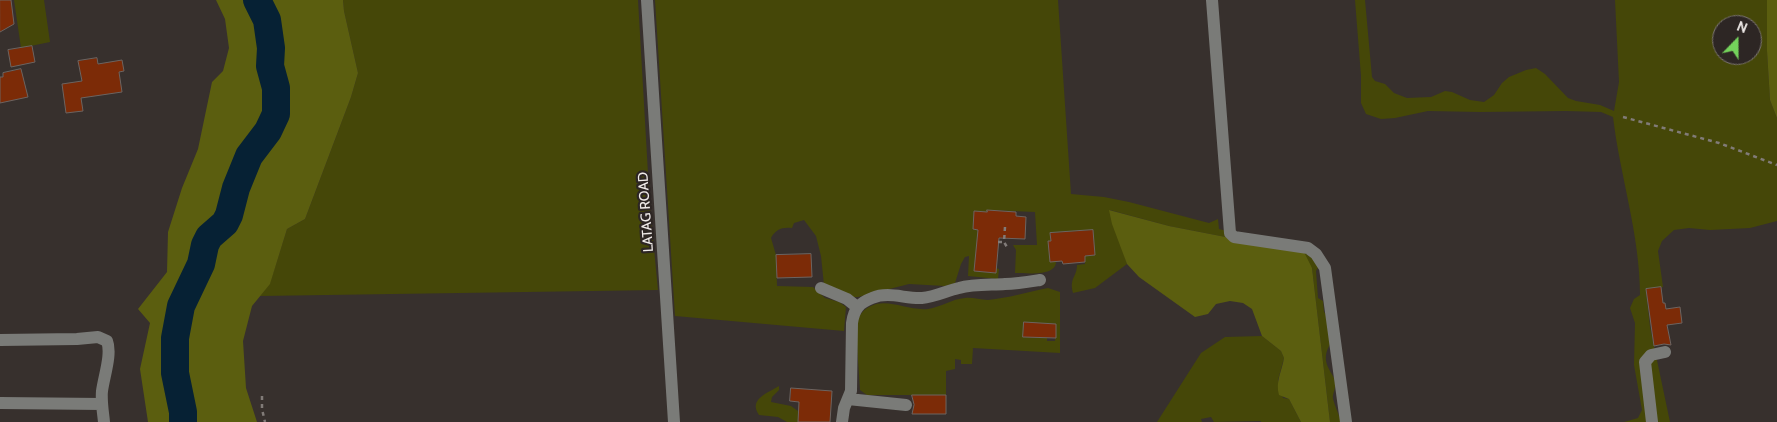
<!DOCTYPE html>
<style>
body{margin:0}
#map{position:relative;width:1777px;height:422px;overflow:hidden;background:#37302d;font-family:Cabin,sans-serif}
canvas{display:block}
.north{position:absolute;left:1712px;top:15px;width:50px;height:50px;box-sizing:border-box;background:#2d2624;border:1px solid #7b7472;border-radius:50%;rotate:22deg;font-size:14px;font-weight:700;line-height:20px;text-align:center;color:#efeae8}
.north::after{content:'';display:block;margin:auto;width:18px;height:22px;background:#74d25b;clip-path:polygon(50% 0,100% 100%,50% 72%,0 100%)}
</style>
<div id="map">
<canvas width="1777" height="422"></canvas>
<div class="north">N</div>
</div>
<script>
const ctx = document.querySelector('canvas').getContext('2d');
ctx.lineJoin = 'round';
function paint(path, color) {
  ctx.fillStyle = color;
  ctx.fill(path, 'evenodd');
}
function trace(path, color, width, dash) {
  ctx.strokeStyle = color;
  ctx.lineWidth = width;
  ctx.lineCap = dash ? 'butt' : 'round';
  ctx.setLineDash(dash || []);
  ctx.stroke(path);
}
function write(font, color, halo, rows, align = 'center') {
  ctx.font = font + ' Cabin,sans-serif';
  ctx.lineWidth = 4.5;
  ctx.setLineDash([]);
  ctx.textBaseline = 'middle';
  ctx.strokeStyle = halo;
  ctx.fillStyle = color;
  for (const [text, x, y, turn = 0] of rows) {
    ctx.save();
    ctx.translate(x, y);
    ctx.rotate((+turn || 0) * Math.PI / 180);
    ctx.textAlign = isNaN(turn) ? turn : align;
    if (halo) ctx.strokeText(text, 0, 0);
    ctx.fillText(text, 0, 0);
    ctx.restore();
  }
}
paint(new Path2D(`
 M14,0h30l6,42 -29,6z
 M343,0h295l12,208 8,82 -398,6 10,-13 17,-54 18,-10 46,-122 7,-24 -14,-62z
 M655,0h403l13,194 33,3 25,5 80,21 9,-4 1,10 31,8 61,6 9,21 -4,7 2,27 5,3 1,11 11,10 1,14c-8,10 -14,20 -7,33 2,5 6,8 6,14 1,6 -3,11 -2,16 2,8 6,15 8,23h-11l-18,-154 -40,-22 -103,-20 -59,-16 17,54 -32,24 -22,5c-4,-15 4,-16 4,-28l8,-1v-8l10,-1 -2,-25 -43,3c1,9 6,18 6,28 1,16 -30,12 -41,12l1,-23 -3,-5h24l-2,-33 -47,-2 -1,4 -4,-2 -9,-1 -1,18 4,1 1,2 -4,39 21,2 1,-5 3,1 -1,10 -30,-3 1,-20 -4,1 -4,7 -6,19 -10,3 -36,-2 -51,13h-6l-28,-12 -3,-29 -5,-20 -12,-16 -10,3 -2,5c-10,-1 -16,1 -21,10l5,17 1,31 36,1 12,11 14,4 7,5 -2,24 -169,-15z
 M1355,0h10l7,77 3,4 10,3 9,9 13,5 24,-1 14,-6 7,1 18,8 14,2 10,-7 8,-12 7,-6 17,-7 10,-2 9,6 23,24 8,3 24,4 14,6 5,-29 -4,-82h152v51l3,49 7,18v103l-27,7 -40,2 -21,-2 -15,2 -12,11 -4,10 5,36 -17,3 4,37 20,95h-46l14,-4 4,-8 -8,-45 1,-42 -5,-15 4,-9 6,-4c0,-60 -20,-119 -27,-178l-12,-5 -35,-1 -86,1 -52,-1 -33,7 -14,1 -15,-5 -5,-11v-27zM1722,25h30v30h-30z
 M1048,288l12,4v61l-87,-5 -1,16h-11v-4l-6,-1v10l-9,2v24h-79l-7,-5 -4,-60c1,-11 4,-19 15,-24 17,-8 37,5 57,3 13,-2 24,-10 37,-11 7,-1 15,2 23,2 20,-2 40,-8 60,-12zM1024,323l32,1 -1,17h-8v-3l-23,-1z
 M1262,336l19,15 3,7 -6,22 5,18 6,1 12,23h-40v-1l-47,1 -3,-5 -10,2 1,3h-45l44,-69 24,-16z
 M779,386v4l-7,7 -1,5 20,4 7,5v11h-11l-9,-5 -19,-2c-11,-16 9,-22 20,-29z`), '#454708');
paint(new Path2D(`
 M216,0h127l1,11 14,62 -7,24 -46,122 -18,10 -17,55 -18,22 -9,35 3,47 11,34h-109l-8,-53 10,-46 -12,-14 29,-37 1,-40 14,-44 16,-39 14,-67 11,-11 6,-23 -4,-29z
 M1767,0h10v118l-7,-18 -3,-49z
 M1109,210l60,16 103,20 27,3 6,5 7,14 18,154h-29l-12,-23 -10,-4c-4,-13 3,-24 5,-37l-3,-7 -19,-15 -10,-27 -9,-6 -13,-2 -14,3 -8,10 -13,3 -56,-40 -12,-13 -15,-40z`), '#5b5e0f');
trace(new Path2D(`
 M183,422v-10l-8,-39v-35l6,-32 20,-42 4,-19 4,-8 16,-14 4,-8 7,-27 13,-32 19,-25 8,-17v-26l-6,-22 1,-18 -4,-28 -10,-20`), '#062134', 28);
const building = new Path2D(`
 M0,0h11l3,24 -14,8z
 M32,46l3,16 -24,5 -3,-17z
 M97,58l1,6 24,-4 2,11 -5,1 3,20 -41,6 2,13 -17,2 -4,-29 20,-3 -4,-20z
 M21,69l7,28 -28,6v-26h3v-4z
 M987,210l29,2v4l10,1 -1,22 -26,-1 -3,35 -22,-2 4,-41 -5,-1 1,-18 13,1z
 M1093,230l2,25 -10,1v6l-22,2 -1,-3 -12,1 -2,-21h3l-1,-8z
 M811,254l1,23 -35,1 -1,-23z
 M1661,287l2,16h2l1,6 14,-2 2,16 -15,2 4,20 -7,-1 -10,2 -8,-57z
 M1024,322l32,2v14l-33,-1z
 M791,388l41,3 -2,31h-32l1,-20 -9,-1z
 M912,395h34v19h-34l2,-9z`);
paint(building, '#7c2b07');
trace(building, '#6c6461', 1);
trace(new Path2D(`
 M1623,117l96,26 58,22
 M1005,227l-1,15 3,5
 M998,242h6
 M262,396v13l3,13`), '#817b78', 2.5, [4, 4]);
trace(new Path2D(`
 M647,0l27,422
 M1212,0l18,233 4,4 74,11 8,6 9,14 21,154
 M821,288l26,11 10,8
 M0,340l77,-1 21,-2 9,4c5,13 -3,35 -5,50 -1,10 1,21 2,31
 M848,399l58,6
 M0,403l102,1
 M842,422l2,-14 7,-17 1,-68c2,-14 7,-20 20,-25 17,-7 33,1 50,0 13,-1 24,-7 37,-10 14,-4 31,-3 46,-4 12,0 23,-2 35,-4
 M1652,422l-7,-60 6,-7 14,-3`), '#7a7b78', 12);
write('14px', '#efeae8', '#2d2624', [
 ["LATAG ROAD",646,212,-94]
]);
</script>
